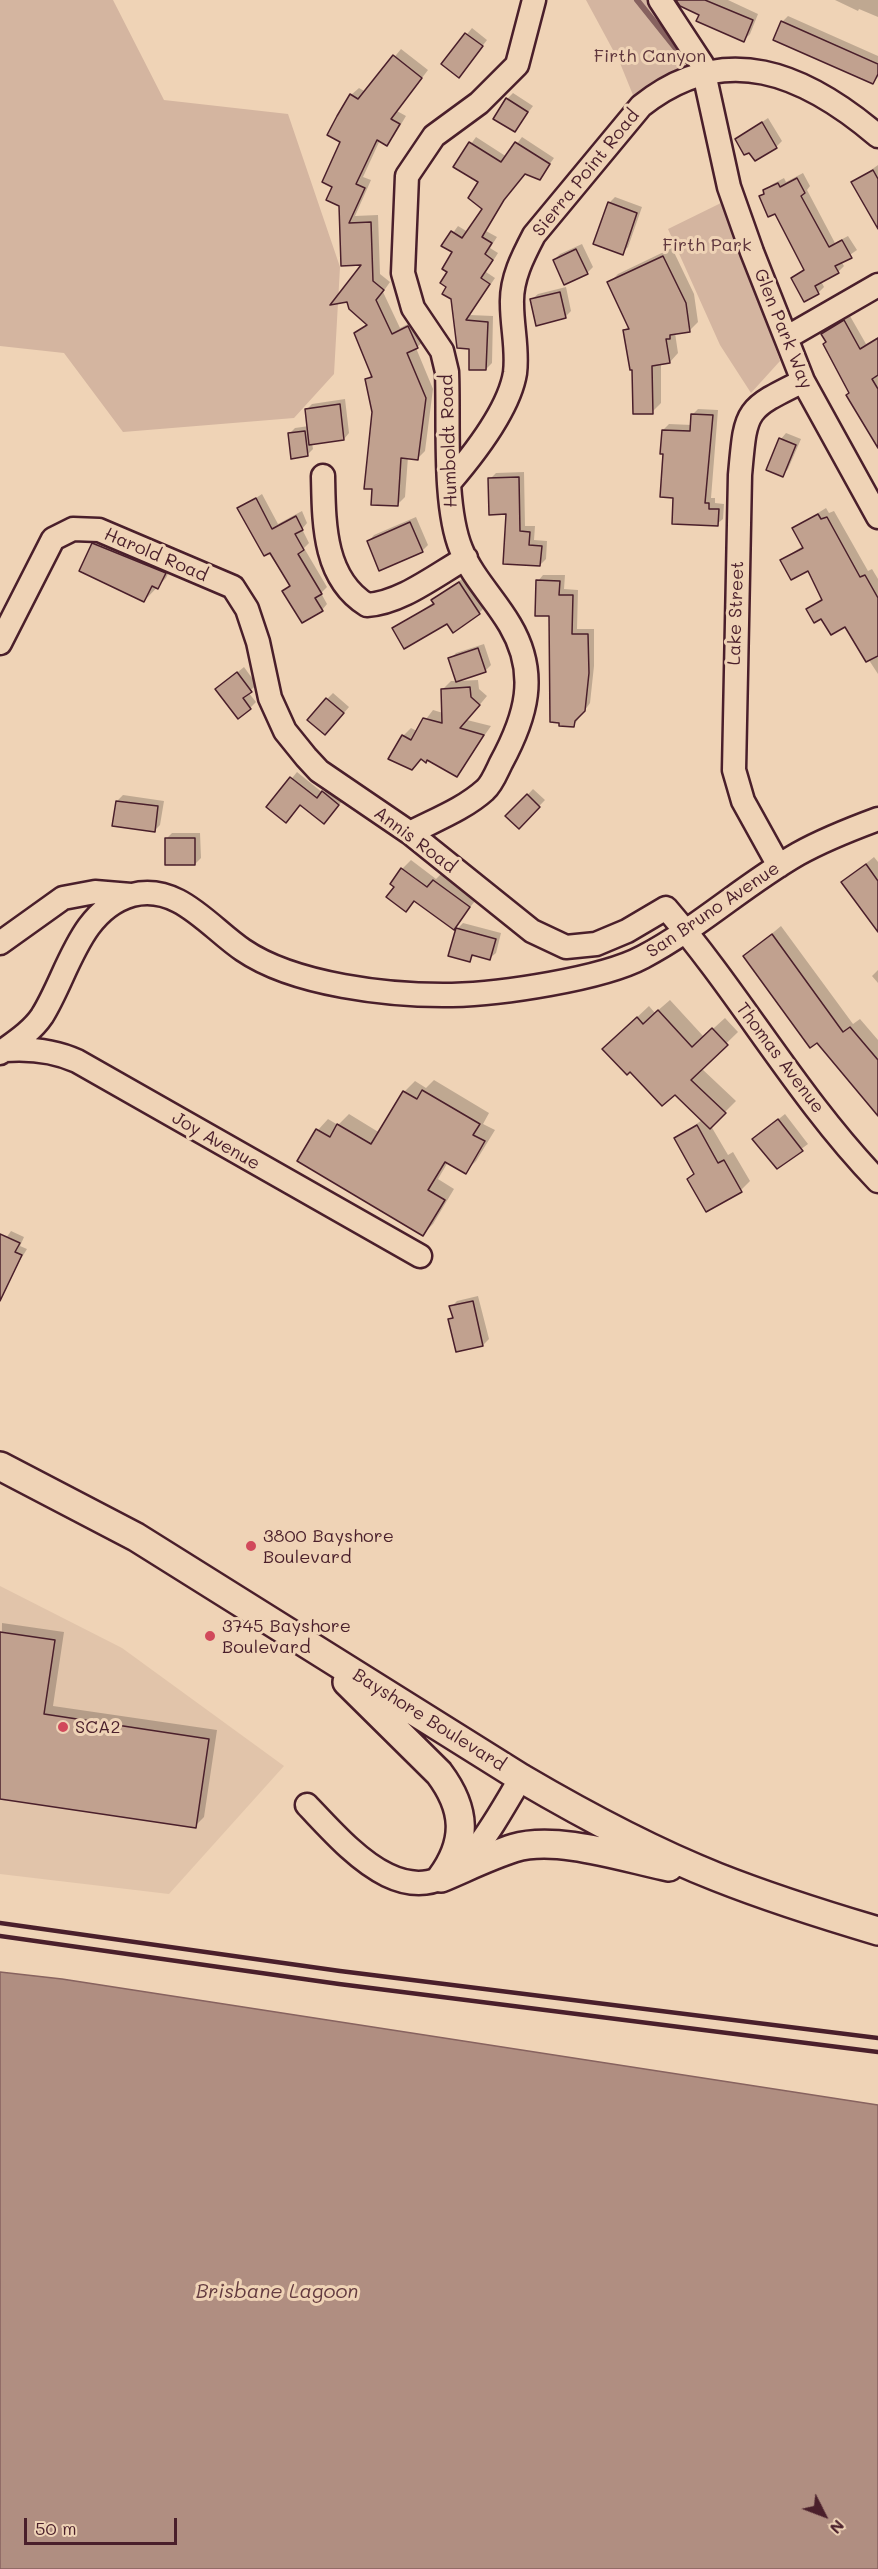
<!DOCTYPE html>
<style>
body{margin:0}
#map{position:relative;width:878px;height:2569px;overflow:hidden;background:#efd3b6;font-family:Mali,sans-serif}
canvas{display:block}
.north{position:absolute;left:794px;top:2485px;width:60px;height:60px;-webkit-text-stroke:4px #efd3b6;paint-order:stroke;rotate:132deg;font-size:16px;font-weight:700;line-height:24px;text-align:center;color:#4a1f2b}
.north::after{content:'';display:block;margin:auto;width:21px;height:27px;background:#4a1f2b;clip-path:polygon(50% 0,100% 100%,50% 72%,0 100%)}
.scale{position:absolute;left:24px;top:2518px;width:153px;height:27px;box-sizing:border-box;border:3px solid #4a1f2b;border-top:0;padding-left:8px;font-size:18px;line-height:21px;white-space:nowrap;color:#4a1f2b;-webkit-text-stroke:4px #efd3b6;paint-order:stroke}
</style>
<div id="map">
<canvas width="878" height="2569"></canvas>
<div class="north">N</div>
<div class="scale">50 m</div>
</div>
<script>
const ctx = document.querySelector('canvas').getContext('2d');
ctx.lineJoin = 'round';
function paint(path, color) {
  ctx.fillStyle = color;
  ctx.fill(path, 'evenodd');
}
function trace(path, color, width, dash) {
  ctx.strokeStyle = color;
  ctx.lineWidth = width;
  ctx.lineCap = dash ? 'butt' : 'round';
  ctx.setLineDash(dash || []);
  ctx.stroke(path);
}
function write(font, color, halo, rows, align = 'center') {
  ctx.font = font + ' Mali,sans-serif';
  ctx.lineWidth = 6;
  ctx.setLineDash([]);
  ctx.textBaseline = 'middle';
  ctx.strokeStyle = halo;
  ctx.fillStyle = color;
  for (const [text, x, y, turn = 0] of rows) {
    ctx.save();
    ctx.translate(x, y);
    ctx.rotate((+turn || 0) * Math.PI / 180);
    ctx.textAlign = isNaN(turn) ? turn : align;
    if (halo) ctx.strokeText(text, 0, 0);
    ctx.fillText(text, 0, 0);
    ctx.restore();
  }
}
paint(new Path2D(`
 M0,1586l122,62 162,118 -115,128 -169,-20z`), '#e1c4aa');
paint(new Path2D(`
 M0,0h113l51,100 124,14 52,153 -6,107 -40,44 -171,14 -59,-79 -64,-7z
 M586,0h63l45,68 -59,32 -15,-37z
 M723,202l57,159 -29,32 -31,-48 -52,-116z`), '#d4b5a0');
const water = new Path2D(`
 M0,1972l62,7 816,126v464h-878z`);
paint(water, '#b08e81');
trace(water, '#87625f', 1.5);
paint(new Path2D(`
 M689,0h39l30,14 -8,20 -6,6 -43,-25z
 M835,0h43v17l-19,-8 -1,2z
 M788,16l90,40v21l-5,5 -91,-60z
 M472,28l15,12 -23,30 -21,-6z
 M401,49l27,21 -31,41 9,5 -12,20 -8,8 -6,-4 -17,37 8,3 -16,36 23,-1 2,59 10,8 -7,10 17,36 16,-8 9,20 -9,8 17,41 -8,62 -7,7 -10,-1 -3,40 -8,8 -24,-17 1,-76 -7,-32 5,-6 -16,-41 12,-10 -4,-59 -30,-78 17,-91 8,-7 7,4z
 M513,93l20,13 -18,24 -8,-31z
 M768,118l14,23 -6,6 -39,-8z
 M476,137l31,20 15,-20 32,21 -15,21 -14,-6 -16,19 -23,39 11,6 -7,11 8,5 -12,19 9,6 -25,37 23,1 -1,47 -6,6 -15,-22 -22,-61v-14l5,-20 -10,-7 14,-19 10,6 16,-23 -4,-27 -25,-16z
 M878,165v61l-25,-43z
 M803,173l7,13 -3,4 28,53 13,-7 9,14 -16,11 3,5 -6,6 -17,9 3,6 -6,6 -14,7 -12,-22 13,-9 -29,-57 -15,-16 10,-11 13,-7 2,4z
 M615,197l27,10 -14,40 -6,6 -13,-50z
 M582,244l11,23 -6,6 -33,-13 6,-6z
 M672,248l22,46 4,28 -9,9 -14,2 3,20 -8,9 -9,1v40l-9,9 -18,-44 -10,-37 5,-5 -20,-43 9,-9z
 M566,287l5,24 -6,6 -33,-18 6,-5z
 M850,316l16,28 12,-7v112l-30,-54 3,-3 -17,-28 -12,-30z
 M345,399l4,34 -5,6 -32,4 1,6 -6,6 -18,-21 6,-6 14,-2 -2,-17 5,-5z
 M698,409l20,1 -7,88h4v5l9,1 -1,15 -6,5 -43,-27 -9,-44 -2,-23 6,-6 23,1v-10z
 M786,433l15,6 -13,30 -5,6 -2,-36z
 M524,472l1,54h10l-1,14 13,1 -1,18 -6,6 -50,-86 6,-6z
 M262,494l16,30 24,-13 5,12 -5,6 7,14 -5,5 23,39 -6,6 6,11 -5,6 -38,-19 6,-6 -51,-76z
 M826,508l3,5 5,-2 34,60 4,-2 6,10v95l-32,-49 -38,-16 14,-11 -13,-29 -27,-9 22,-15 -10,-17z
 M416,517l12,28 -6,6 -53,-10 5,-6z
 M103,535l70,29 -7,14 -22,23 -51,-57z
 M543,575h22l-1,14 14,1 -1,39h17v37l-4,37 -16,22 -24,-110 -12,-34z
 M465,577l20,30 -6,6 -26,18 -6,-9 -53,7 40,-27 5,-7z
 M484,644l7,21 -6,6 -27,10 20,-1 1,9 8,7 -20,24 24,6 -35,50 -53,-40 8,-8 6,3 16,-21 10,3v-24l8,-8h6l-7,-22 6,-6z
 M244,667l13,18 -9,7 8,10 -6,6 -33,-19z
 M333,693l16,14 -18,21 -4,-29z
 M297,772l26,21 6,-6 15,12 -14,17 -30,-12 -31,3z
 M533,789l12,11 -26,27 -11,-11z
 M123,795l41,6 -4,24 -6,6 -37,-30z
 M172,833h28l1,25 -6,6 -29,-25z
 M874,857l4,5v68l-35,-48z
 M411,860l25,19 7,-7 35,25 -24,31 -38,-28 -10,10 -10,-23 6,-18z
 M463,923l38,10 -5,20 -6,5 -15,-4 -6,6 -12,-31z
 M781,926l72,98 7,-5 18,21v74l-133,-158z
 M878,970v13l-6,-7z
 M670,1000l34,37 21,-19 13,14 -37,36 35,33 -25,25 17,29 5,-3 17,29 -9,9 -53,-11 7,-7 -19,-33 26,-19 -86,-83 33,-31 6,7z
 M434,1080l55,33 -6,11 12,6 -19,31 -11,11 -17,-10 -10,17 16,10 -21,35 -10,10 -105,-104 10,-11 10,6 11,-11 31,19 24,-41 11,-11 11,7z
 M785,1114l23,30 -31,23 -17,-33z
 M11,1231l13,6 -4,9 7,3 -27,44v-46z
 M478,1296l11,43 -6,6 -33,-26 4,-3 -3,-9 6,-6z
 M2,1623l62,9 -11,74 164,24 -13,87 -9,9 -195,-29z`), '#0003');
trace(new Path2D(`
 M637,0l48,60`), '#87625f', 6);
const building = new Path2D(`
 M676,0h29l48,20 -9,22 -48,-21 3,-6 -19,-9z
 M781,21l97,43v10l-5,10 -100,-44z
 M465,33l18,13 -24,32 -18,-14z
 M393,55l29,23 -31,41 9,5 -13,22 -10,-6 -21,44 9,4 -16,35 22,-1 2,59 11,9 -8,10 16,34 16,-8 10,22 -11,5 19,45 -8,62 -17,-2 -3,48 -27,-1 1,-16h-8l8,-77 -7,-33 7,-2 -18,-44 13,-8 -18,-16 -2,-7 -17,3 31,-40 -20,1 -2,-60 -13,-6 6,-13 -10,-5 18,-40 -13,-7 10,-19 13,-22 8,5z
 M506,98l22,14 -13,20 -22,-13z
 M762,122l15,26 -22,13 -6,-8 -5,2 -9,-16z
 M469,142l32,20 14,-20 35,22 -10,16 -15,-6 -21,26 -22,37 10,6 -7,11 8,6 -12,18 9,6 -24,36 22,2 -2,48h-17v-21l-12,-1 -6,-49 -9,-5 4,-7 -6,-4 7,-11 -5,-3 10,-17 -11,-6 10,-15 11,7 20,-29 -14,-11 10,-16 -25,-15z
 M873,170l5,9v50l-27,-47z
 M797,178l8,15 -4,3 28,51 13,-7 10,18 -17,8 4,7 -24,13 4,8 -15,8 -13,-24 13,-8 -29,-56 -7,3 -9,-21 5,-2 -1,-4 15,-7 2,4z
 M608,202l29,11 -14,42 -30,-11z
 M576,249l12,25 -24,11 -11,-25z
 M663,256l23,47 4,29 -20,3v4h-4l4,24 -18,3 1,48h-20l-1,-44h-2l-7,-40 6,-1 -22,-47z
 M560,292l6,26 -30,8 -6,-27z
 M844,320l16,29 18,-11v37l-6,4 6,10v59l-32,-53 3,-2 -26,-49 3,-2 -5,-8z
 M340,404l4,36 -35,5 -4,-36z
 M691,414l22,1 -8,88h4v6h10l-1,17 -46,-2 1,-26 -13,-1 3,-43h-3l2,-24 28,1z
 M305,431l3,25 -17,3 -3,-26z
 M779,438l17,7 -13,32 -17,-7z
 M519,477l1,54 10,1 -1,13 13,1 -2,20 -37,-2 3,-50 -17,1 -1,-37z
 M256,498l16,31 24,-13 7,14 -8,4 9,16 -6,4 24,40 -7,4 8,13 -21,12 -20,-32 8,-5 -20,-33 -6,3 -27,-48z
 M818,514l3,5 6,-2 33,60 5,-2 13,23v58l-12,6 -21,-35 -14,8 -10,-16 -7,4 -8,-14 16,-9 -14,-29 -17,9 -11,-20 23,-12 -11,-20z
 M410,522l13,30 -44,19 -12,-30z
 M92,543l74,30 -8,16 -6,-3 -8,16 -65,-31z
 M536,580l24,1 -1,14h14l-1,39h16l1,39 -4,38 -10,10 -1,6 -15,-1v-3l-9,-1 -1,-106h-14z
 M459,582l21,32 -27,19 -6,-9 -43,25 -12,-21 42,-24 -3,-4z
 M478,648l8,24 -30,10 -8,-24z
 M237,672l15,20 -9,6 8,11 -13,10 -23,-30z
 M470,687l1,10 9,8 -20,23 24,7 -27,42 -30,-17 -1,3 -5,-4 -9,11 -24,-11 14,-24 9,5 12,-22 19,5 -1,-34z
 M326,698l18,15 -19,22 -18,-15z
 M290,777l27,21 5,-7 17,14 -15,19 -24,-19 -14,18 -20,-16z
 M527,794l13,13 -21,22 -14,-13z
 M116,801l42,5 -3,26 -43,-6z
 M165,838h30v27h-30z
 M866,864l12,17v51l-37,-50z
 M401,868l26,19 6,-7 37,27 -16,23 -40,-29 -8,11 -20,-15 8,-10 -4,-3z
 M456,928l40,11 -6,21 -18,-5 -2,7 -22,-6z
 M772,934l71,98 7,-5 28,33v56l-61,-73 -7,5 -67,-92z
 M658,1010l34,37 20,-19 16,17 -37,35 35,33 -16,16 -35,-34 -13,11 -32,-34 -3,3 -25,-26 35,-32 6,7z
 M422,1090l58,34 -7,11 12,6 -19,33 -21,-12 -17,28 17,10 -22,36 -126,-75 19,-32 14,8 7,-13 34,20 32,-53 14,8z
 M778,1119l25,32 -26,18 -25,-30z
 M697,1125l21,38 6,-3 18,32 -36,20 -19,-33 7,-5 -20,-36z
 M0,1234l20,9 -5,9 7,3 -22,46z
 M473,1301l10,45 -27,6 -8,-33 5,-1 -4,-12z
 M0,1632l55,8 -11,74 165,25 -13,89 -196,-29z`);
paint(building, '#c1a18f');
trace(building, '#4a1f2b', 1.5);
const minor = new Path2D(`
 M660,0l42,64 27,123 23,65 51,129 75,136
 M786,338l92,-53
 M323,476c1,46 0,102 44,129 34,-2 69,-30 99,-47
 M450,482c24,-28 59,-72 65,-109 3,-23 -3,-46 -3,-69 -1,-25 11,-48 22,-69l107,-129c84,-67 164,-32 237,30
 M0,643l53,-104 20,-10 26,1 134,57 14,22 11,33 12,56 15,33 21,26 13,14 91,62 122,98 34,16 30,-3 31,-13 39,-23c75,87 132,190 212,273
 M410,833c25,-13 54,-24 75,-43 7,-6 12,-19 16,-27 25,-46 38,-89 9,-138 -15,-26 -38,-48 -49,-76 -18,-44 -12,-128 -14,-177l-5,-21 -29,-43 -10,-35 4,-97 27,-40 45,-33 38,-38 17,-65
 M779,866l-36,-65 -9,-31 6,-295c6,-66 4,-65 63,-94
 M0,943l63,-45 32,-6 36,3
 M4,1050c26,-2 49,0 73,11l343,195
 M0,1053c15,-11 32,-22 42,-37 26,-41 37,-106 90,-121 46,-12 77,32 111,55 51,35 147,46 209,45 48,-1 150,-16 191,-38 55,-29 101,-72 155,-103 25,-14 53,-25 80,-35
 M307,1805c42,44 103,118 163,51 20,-23 35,-52 51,-78`);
const major = new Path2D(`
 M0,1466l136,71 385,241c63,37 128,72 196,99 53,21 107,38 161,54
 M347,1682l92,91c27,36 29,68 2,105
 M441,1878c24,-10 48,-22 73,-30 43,-13 111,10 155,19`);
trace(minor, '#4a1f2b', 27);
trace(major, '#4a1f2b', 32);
trace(minor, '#efd3b6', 22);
trace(major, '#efd3b6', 27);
trace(new Path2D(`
 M0,1923l340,48 538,67
 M0,1936l339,48 539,68`), '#4a1f2b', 4.5);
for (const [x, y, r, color] of [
 [251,1546,6,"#d1495b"],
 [210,1636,6,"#d1495b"],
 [63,1727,6,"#d1495b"]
]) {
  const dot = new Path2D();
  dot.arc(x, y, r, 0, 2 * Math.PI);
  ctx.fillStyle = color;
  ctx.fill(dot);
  trace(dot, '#efd3b6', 2);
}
write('18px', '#5f363d', '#efd3b6', [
 ["Firth Canyon",650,56],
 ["Firth Park",707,245]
]);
write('18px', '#4a1f2b', '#efd3b6', [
 ["Sierra Point Road",586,173,-51],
 ["Glen Park Way",783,329,68],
 ["Humboldt Road",449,441,-92],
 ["Harold Road",156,555,23],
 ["Lake Street",736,613,-88],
 ["Annis Road",415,840,37],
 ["San Bruno Avenue",713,910,-34],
 ["Thomas Avenue",780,1058,53],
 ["Joy Avenue",216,1141,30],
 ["Bayshore Boulevard",429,1720,32]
]);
write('18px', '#4a1f2b', '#efd3b6', [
 ["3800 Bayshore",263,1536],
 ["Boulevard",263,1557],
 ["3745 Bayshore",222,1626],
 ["Boulevard",222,1647],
 ["SCA2",75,1727]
], 'left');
write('italic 20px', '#643b40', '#efd3b6', [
 ["Brisbane Lagoon",277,2292]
]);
</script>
